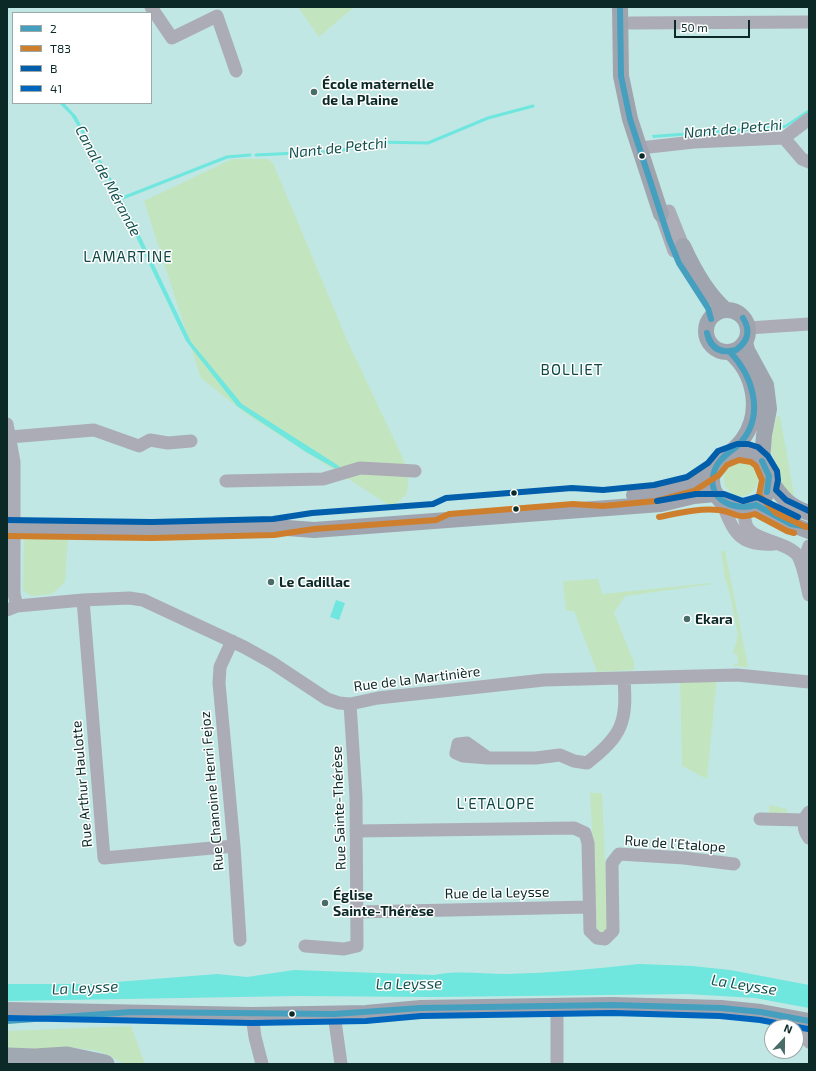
<!DOCTYPE html>
<meta charset="utf-8">
<style>
body{margin:0}
#map{position:relative;width:816px;height:1071px;overflow:hidden;background:#c0e7e4;font-family:"Exo 2",sans-serif}
canvas{display:block}
.frame{position:absolute;inset:0;border:8px solid #0a2927;pointer-events:none}
.legend{position:absolute;left:12px;top:12px;width:140px;height:92px;box-sizing:border-box;background:#fff;border:1px solid #9da9a9;margin:0;padding:5px 7px;list-style:none;font-size:12px;color:#0a2927}
.legend li{display:flex;align-items:center;gap:8px;height:20px}
.legend b{width:20px;border:1px solid #9da9a9}
.north{position:absolute;left:764px;top:1019px;width:40px;height:40px;box-sizing:border-box;background:#fff;border:1px solid #9da9a9;border-radius:50%;rotate:22deg;font-size:11px;font-weight:700;line-height:16px;text-align:center;color:#0a2927}
.north::after{content:'';display:block;margin:auto;width:14px;height:18px;background:#4a6c69;clip-path:polygon(50% 0,100% 100%,50% 72%,0 100%)}
.scale{position:absolute;left:674px;top:20px;width:76px;height:18px;box-sizing:border-box;border:2px solid #0a2927;border-top:0;padding-left:5px;font-size:12px;line-height:14px;white-space:nowrap;color:#0a2927;-webkit-text-stroke:3px #fff;paint-order:stroke}
</style>
<div id="map">
<canvas width="816" height="1071"></canvas>
<div class="frame"></div>
<ul class="legend">
<li><b style="height:5px;background:#459fbf"></b>2</li>
<li><b style="height:5px;background:#ce7f2e"></b>T83</li>
<li><b style="height:5px;background:#005eab"></b>B</li>
<li><b style="height:5px;background:#0065bd"></b>41</li>
</ul>
<div class="north">N</div>
<div class="scale">50 m</div>
</div>
<script>
const ctx = document.querySelector('canvas').getContext('2d');
ctx.lineJoin = 'round';
function paint(path, color) {
  ctx.fillStyle = color;
  ctx.fill(path, 'evenodd');
}
function trace(path, color, width, dash) {
  ctx.strokeStyle = color;
  ctx.lineWidth = width;
  ctx.lineCap = dash ? 'butt' : 'round';
  ctx.setLineDash(dash || []);
  ctx.stroke(path);
}
function write(font, color, halo, rows, align = 'center') {
  ctx.font = font + ' "Exo 2",sans-serif';
  ctx.lineWidth = 3;
  ctx.setLineDash([]);
  ctx.textBaseline = 'middle';
  ctx.strokeStyle = halo;
  ctx.fillStyle = color;
  for (const [text, x, y, turn = 0] of rows) {
    ctx.save();
    ctx.translate(x, y);
    ctx.rotate((+turn || 0) * Math.PI / 180);
    ctx.textAlign = isNaN(turn) ? turn : align;
    if (halo) ctx.strokeText(text, 0, 0);
    ctx.fillText(text, 0, 0);
    ctx.restore();
  }
}
paint(new Path2D(`
 M298,7h56l-35,30z
 M232,159h36l5,4 74,177 62,131 -2,23 -15,13 -147,-94 -44,-35 -57,-177z
 M777,416h3l14,79 -5,1 -10,-13v-11l-10,-26z
 M724 479a17 17 0 1 1 34 0a17 17 0 1 1-34 0Z
 M24,538h44l-3,44 -13,12 -21,2 -8,-6z
 M721,551h4l23,116 -14,-1v-2h4l-1,-10h-4l5,-18 -8,-42 -5,-16z
 M598,579l4,15 110,-11 1,1 -88,12 -11,17 20,49v8l-37,2 -23,-61h-8l-3,-30z
 M717,676l-10,103 -25,-13 -2,-89z
 M590,793h12l6,137 -2,5 -9,-5z
 M769,805l18,4 -1,3 6,1 -4,2 -19,-2z
 M131,1026l14,38h-21l-17,-10 -14,-4 -20,-2 -66,3v-20z`), '#c2e5bf');
paint(new Path2D(`
 M59,103h5l12,13 47,84 68,142 51,62 97,62v2l-3,1 -30,-17 -69,-46 -51,-65 -81,-169 -34,-57z
 M809,109v4l-24,15 -132,10 -1,-3 133,-10z
 M336,600l9,3 -6,17 -9,-3z
 M639,964l53,2 38,4 79,15v23l-54,-10 -68,-4 -251,3 -139,-1 -290,5v-17h84l126,-10 30,3 47,-7 140,5c25,-5 48,-1 73,-1 44,-1 88,-5 132,-10z`), '#6fe6de');
trace(new Path2D(`
 M256,155l83,-4 36,-9 53,1 60,-25 45,-12
 M120,199l107,-42 23,-2`), '#6fe6de', 3);
trace(new Path2D(`
 M151,7l21,31 45,-22 19,55
 M630,23l179,-1
 M784,138l18,21 7,3
 M640,148l54,-6 90,-4 25,-19
 M669,211l14,35
 M661,214l13,37
 M748,328l61,-4
 M7,424l7,38v132l3,12
 M10,437l84,-7 45,16 11,-6 18,3 23,-2
 M226,481l97,-2 37,-11 55,3
 M722,502c11,30 17,44 52,42
 M744,509c1,5 0,10 2,15 4,17 42,17 52,32 6,11 8,27 11,39
 M802,565l7,-19
 M83,600l21,258 130,-12
 M7,610l10,-4 66,-6 46,-2 14,2 101,47 27,15 56,37 12,4 11,1 28,-6 166,-18 193,-5 72,7
 M232,641l-12,26 -1,16 15,163 6,94
 M488,758l-25,-2 -7,-3 2,-9 9,-1 21,15h48l24,-3 14,6 13,2c36,-28 40,-41 37,-85
 M809,812c-7,8 -6,18 0,26
 M760,819l44,1
 M356,831l218,-3 11,5 3,10 2,88 7,7 8,1 8,-8 -1,-68 7,-9 65,4 50,6
 M358,912l231,-5
 M305,946l39,3 13,-3 -1,-149 -6,-93
 M557,1006v58
 M334,1014l7,50
 M252,1015l3,22 7,27
 M792,1018l17,24`), '#acacb7', 13);
trace(new Path2D(`
 M620,7l1,69 9,43 31,95
 M683,246c10,22 24,48 43,64
 M706 331a21 21 0 1 1 42 0a21 21 0 1 1-42 0Z
 M745,342l2,8 19,35 3,24 -5,26 -2,26
 M712 480a29 29 0 1 1 58 0a29 29 0 1 1-58 0Z
 M728,455c5,-5 11,-10 15,-16 19,-27 12,-66 -13,-87
 M770,480c12,18 19,26 39,33
 M634,495l21,-2 35,-9 24,-15
 M756,505l35,19 18,7
 M7,528l145,2 122,-3 40,3 347,-26 33,-8 22,-2
 M7,1010l245,5 114,-2 55,-5 191,-3 109,3 40,4 48,9`), '#a0a4af', 16);
trace(new Path2D(`
 M7,1057l28,1 32,-2 38,8`), '#a0a8b2', 19);
trace(new Path2D(`
 M620,7l1,69 9,43 39,120 10,24 29,45 3,11
 M707,333c4,15 14,21 29,17
 M707,333c3,16 14,21 29,17
 M736,350c12,-8 15,-19 7,-32
 M736,350c12,-9 15,-19 7,-32
 M730,352c22,23 35,61 12,89 -8,10 -22,15 -27,28 -11,29 17,43 41,36
 M762,461l7,15 -2,16
 M756,505l35,19 18,3
 M7,1021l124,-9 203,2 87,-6 191,-3 109,3 40,4 48,9`), '#459fbf', 6);
trace(new Path2D(`
 M659,517c20,-4 40,-9 60,-7 16,2 17,10 36,4l32,17 7,2
 M7,536l145,2 122,-3 40,-6 122,-9 13,-6 124,-10 30,2 53,-5 38,-10 25,-16 8,-10 12,-5 12,2 5,4 6,14 -3,15 17,18 30,14`), '#ce7f2e', 6);
trace(new Path2D(`
 M657,501l39,-7h28l19,7 14,-4 41,20
 M7,520l145,2 121,-3 39,-6 121,-9 13,-6 126,-10 31,2 51,-5 33,-8 21,-14 10,-12 19,-7h11l10,3 10,9 9,15 1,9 -2,10 10,10 23,11`), '#005eab', 6);
trace(new Path2D(`
 M7,1018l245,5 114,-2 55,-5 191,-3 108,3 40,4 48,9`), '#0065bd', 6);
for (const [x, y, r, color] of [
 [314,92,4,"#4a6c69"],
 [642,156,3.5,"#0a2927"],
 [514,493,3.5,"#0a2927"],
 [516,509,3.5,"#0a2927"],
 [271,582,4,"#4a6c69"],
 [687,619,4,"#4a6c69"],
 [325,903,4,"#4a6c69"],
 [292,1014,3.5,"#0a2927"]
]) {
  const dot = new Path2D();
  dot.arc(x, y, r, 0, 2 * Math.PI);
  ctx.fillStyle = color;
  ctx.fill(dot);
  trace(dot, '#fff', 1.5);
}
write('bold 14px', '#0a2927', '#fff', [
 ["École maternelle",322,84],
 ["de la Plaine",322,100],
 ["Le Cadillac",279,582],
 ["Ekara",695,619],
 ["Église",333,895],
 ["Sainte-Thérèse",333,911]
], 'left');
write('14px', '#0a2927', '#fff', [
 ["Rue de la Martinière",417,679,-7],
 ["Rue Arthur Haulotte",82,784,-95],
 ["Rue Chanoine Henri Fejoz",212,791,-95],
 ["Rue Sainte-Thérèse",339,808,-92],
 ["Rue de l'Etalope",675,844,4],
 ["Rue de la Leysse",497,893,-1]
]);
write('italic 15px', '#11524f', '#fff', [
 ["Nant de Petchi",733,129,-5],
 ["Nant de Petchi",338,148,-6],
 ["Canal de Mérande",108,181,62],
 ["La Leysse",409,984,-1],
 ["La Leysse",744,985,9],
 ["La Leysse",85,988,-3]
]);
ctx.letterSpacing = '1px';
write('15px', '#0c4845', '#fff', [
 ["LAMARTINE",128,257],
 ["BOLLIET",572,370],
 ["L'ETALOPE",496,804]
]);
ctx.letterSpacing = '0px';
</script>
